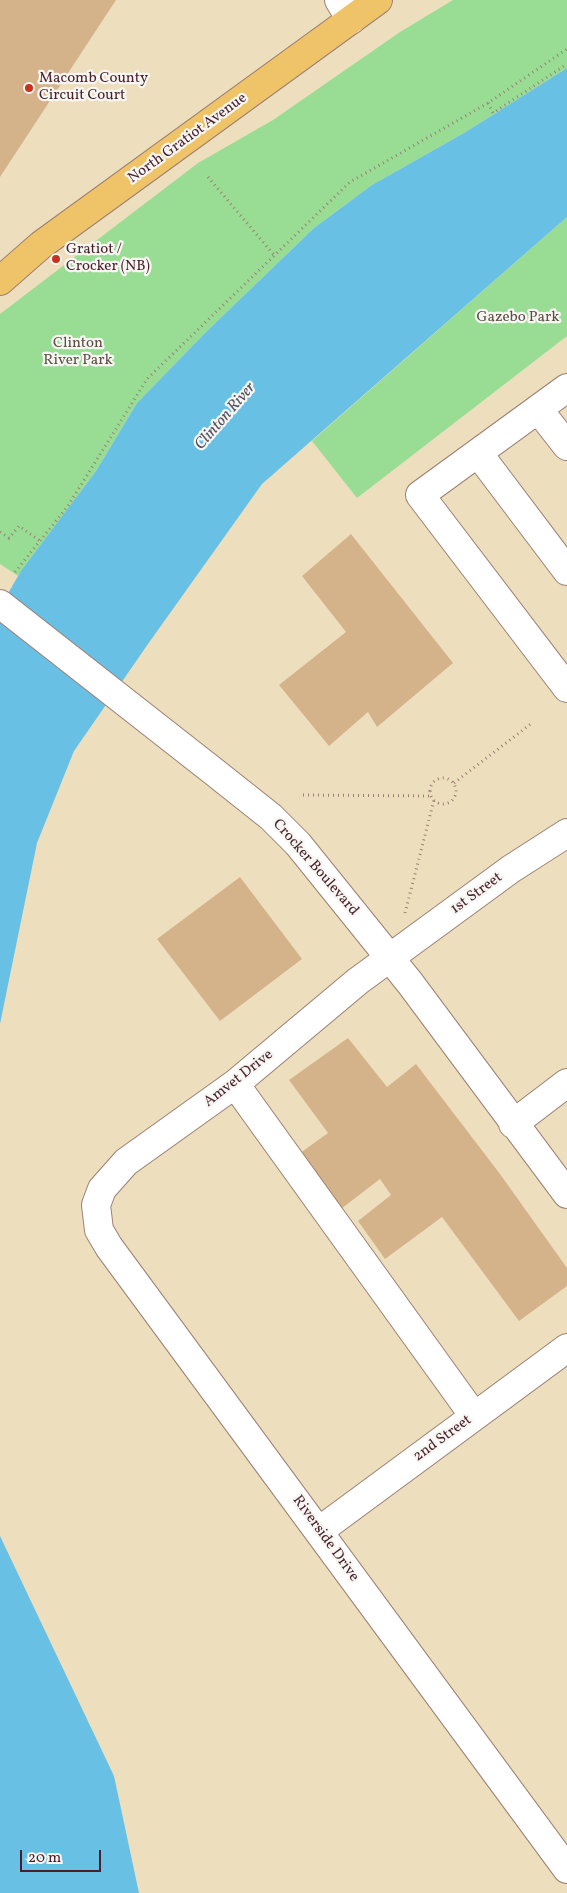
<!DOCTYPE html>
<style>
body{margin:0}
#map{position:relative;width:567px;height:1893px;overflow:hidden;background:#eddfbd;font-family:Vollkorn,serif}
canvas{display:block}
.scale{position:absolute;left:20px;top:1850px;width:81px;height:22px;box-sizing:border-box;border:2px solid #4a1f2b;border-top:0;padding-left:6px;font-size:15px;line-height:18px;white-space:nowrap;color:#4a1f2b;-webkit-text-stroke:4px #f6f6f2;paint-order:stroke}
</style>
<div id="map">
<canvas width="567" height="1893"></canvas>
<div class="scale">20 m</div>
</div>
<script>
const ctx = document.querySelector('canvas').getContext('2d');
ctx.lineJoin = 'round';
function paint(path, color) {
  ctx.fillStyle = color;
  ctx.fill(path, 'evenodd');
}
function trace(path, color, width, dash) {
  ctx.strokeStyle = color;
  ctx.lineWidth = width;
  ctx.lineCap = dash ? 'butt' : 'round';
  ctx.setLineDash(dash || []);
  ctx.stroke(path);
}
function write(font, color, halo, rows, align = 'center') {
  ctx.font = font + ' Vollkorn,serif';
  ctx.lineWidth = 4.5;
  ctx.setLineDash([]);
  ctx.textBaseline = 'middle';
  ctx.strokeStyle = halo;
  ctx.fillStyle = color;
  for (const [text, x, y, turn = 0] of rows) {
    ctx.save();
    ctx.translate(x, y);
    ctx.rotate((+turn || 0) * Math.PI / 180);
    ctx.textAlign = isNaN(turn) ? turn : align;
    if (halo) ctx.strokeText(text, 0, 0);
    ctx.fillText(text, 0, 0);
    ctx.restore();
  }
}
paint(new Path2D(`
 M453,0h114v68l-103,65 -92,52 -58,43 -108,104 -69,71 -41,68 -78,105 -18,-12v-250l198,-151 75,-43 127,-88z
 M567,217v119l-210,162 -45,-57z`), '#99dd95');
paint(new Path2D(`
 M567,68v149l-305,267 -114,160 -74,107 -37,92 -37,181v-417l21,-36 75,-100 41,-68 69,-71 108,-104 58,-43 92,-52z
 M0,1536l114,240 25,117h-139z`), '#68c1e5');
paint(new Path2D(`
 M0,0h116l-116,177z
 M351,534l102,129 -76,64 -9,-15 -39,34 -50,-61 67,-53 -44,-56z
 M240,877l62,82 -82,62 -63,-82z
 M348,1038l39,49 29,-23 84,110 67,94v18l-48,35 -77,-104 -57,42 -27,-38 33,-26 -11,-16 -43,33 -41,-56 32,-23 -39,-53z`), '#d5b38a');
const minor = new Path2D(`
 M339,0l12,20
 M567,388l-147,107 147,193
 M538,409l29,37
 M478,453l89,118
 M0,604l213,167 58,46 27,27 112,139 157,211
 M567,833l-56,36 -153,112 -123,103 -109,78 -24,27 -6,16 3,25 10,17 458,622
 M235,1084l239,332
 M513,1124l54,-41
 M319,1531l248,-183`);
const major = new Path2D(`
 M0,281l41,-36 337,-245`);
trace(minor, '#9c7f74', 30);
trace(major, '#9c7f74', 30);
trace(new Path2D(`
 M488,103l5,10 74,-49
 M208,177l66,78
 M0,532l9,6 10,-12 21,15
 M15,572l53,-66 79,-127 203,-197 138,-79 79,-54
 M430 791a13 13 0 1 1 26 0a13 13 0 1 1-26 0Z
 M454,783l78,-60
 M303,795l128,1
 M405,913l29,-113`), '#9c7f74', 3, [1, 4]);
trace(minor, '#fff', 28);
trace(major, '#efc469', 28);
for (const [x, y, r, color] of [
 [29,88,5,"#c8321e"],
 [56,259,5,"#c8321e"]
]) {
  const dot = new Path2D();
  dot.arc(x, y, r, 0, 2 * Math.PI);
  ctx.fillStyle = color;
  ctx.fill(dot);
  trace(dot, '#f6f6f2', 2);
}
write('15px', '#4a1f2b', '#f6f6f2', [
 ["Macomb County",39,79],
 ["Circuit Court",39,96],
 ["Gratiot /",66,250],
 ["Crocker (NB)",66,267]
], 'left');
write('15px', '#4a1f2b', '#f6f6f2', [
 ["North Gratiot Avenue",188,139,-36],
 ["Crocker Boulevard",315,868,49],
 ["1st Street",477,894,-36],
 ["Amvet Drive",239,1079,-38],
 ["2nd Street",443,1439,-36],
 ["Riverside Drive",325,1539,54]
]);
write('15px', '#5e4e46', '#f6f6f2', [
 ["Gazebo Park",518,318],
 ["Clinton",78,344],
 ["River Park",78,361]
]);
write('italic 16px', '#535063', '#f6f6f2', [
 ["Clinton River",226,417,-49]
]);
</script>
